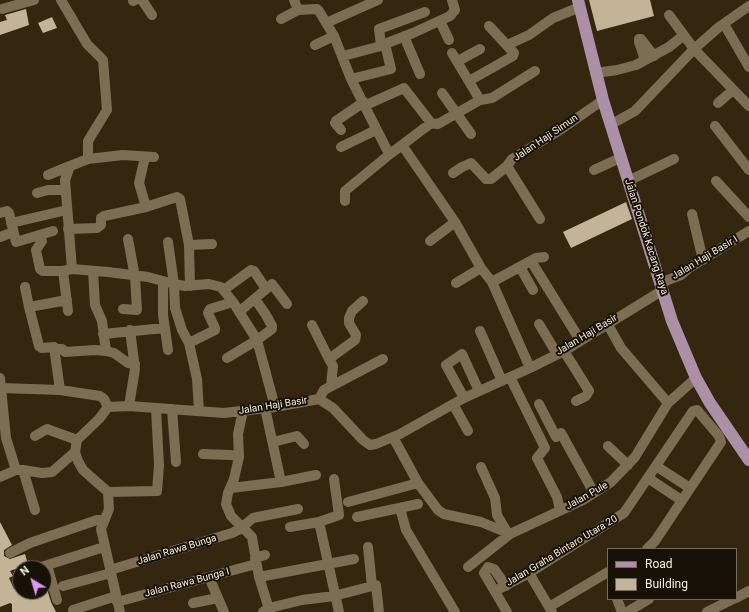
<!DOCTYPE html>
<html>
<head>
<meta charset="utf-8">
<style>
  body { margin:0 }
  #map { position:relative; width:749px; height:612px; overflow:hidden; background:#35270f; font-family:Roboto,sans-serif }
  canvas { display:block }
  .legend { position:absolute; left:607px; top:548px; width:130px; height:52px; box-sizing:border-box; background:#171107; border:1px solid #716a5e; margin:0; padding:5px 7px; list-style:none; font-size:12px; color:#f8efe0 }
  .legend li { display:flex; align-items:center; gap:8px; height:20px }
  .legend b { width:20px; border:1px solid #716a5e }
  .north { position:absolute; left:12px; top:560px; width:40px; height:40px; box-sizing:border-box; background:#171107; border:1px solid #716a5e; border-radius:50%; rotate:322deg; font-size:11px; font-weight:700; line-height:16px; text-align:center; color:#f8efe0 }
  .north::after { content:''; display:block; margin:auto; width:14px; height:18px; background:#d99af7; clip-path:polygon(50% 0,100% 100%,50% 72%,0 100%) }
</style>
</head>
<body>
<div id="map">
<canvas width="749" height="612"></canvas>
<ul class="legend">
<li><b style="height:5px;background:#ae8fa8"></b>Road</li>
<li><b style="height:11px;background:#c4b397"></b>Building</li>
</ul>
<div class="north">N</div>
</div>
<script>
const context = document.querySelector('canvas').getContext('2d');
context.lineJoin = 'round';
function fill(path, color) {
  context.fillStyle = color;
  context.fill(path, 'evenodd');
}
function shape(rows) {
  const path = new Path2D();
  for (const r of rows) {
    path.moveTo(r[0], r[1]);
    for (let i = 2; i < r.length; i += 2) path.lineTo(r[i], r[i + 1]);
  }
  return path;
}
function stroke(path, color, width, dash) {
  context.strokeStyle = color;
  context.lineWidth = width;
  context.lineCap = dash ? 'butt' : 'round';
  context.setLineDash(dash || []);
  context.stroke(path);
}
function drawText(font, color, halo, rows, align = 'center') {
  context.font = font + ' Roboto,sans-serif';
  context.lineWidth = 4;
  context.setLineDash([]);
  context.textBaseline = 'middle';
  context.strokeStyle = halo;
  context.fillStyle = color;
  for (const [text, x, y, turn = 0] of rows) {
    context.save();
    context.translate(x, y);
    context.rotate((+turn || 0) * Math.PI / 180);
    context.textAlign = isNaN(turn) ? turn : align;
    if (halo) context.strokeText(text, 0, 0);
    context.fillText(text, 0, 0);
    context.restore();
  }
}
fill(shape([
  [589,0,650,0,654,16,597,31],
  [26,9,29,25,0,35,0,22,7,20,5,15],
  [52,17,57,28,43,33,38,23],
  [626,202,632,219,571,248,563,232],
  [0,522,12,545,4,550,4,556,10,559,25,554,28,564,10,571,13,576,9,578,14,589,20,587,20,592,44,592,44,579,51,602,56,612,12,612,12,604,10,603,0,607]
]), '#c4b397');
stroke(shape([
  [61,0,87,44,103,60,107,110,88,141,88,159,70,166,65,180,72,269],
  [142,0,152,15],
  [294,0,298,10],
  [133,1,135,0],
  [2,9,34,0],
  [669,15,694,49,749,106],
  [281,19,298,10,317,9,319,11,334,36,351,79,386,148,390,154,402,145,455,222,481,268,492,282,530,368],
  [440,21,449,40],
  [326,23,378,0],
  [724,24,749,67],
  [404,36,420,74],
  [315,45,334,36],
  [381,45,379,29,425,12],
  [507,45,529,35,553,18,580,7],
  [452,53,480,100],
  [343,56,377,47,413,33,450,16,455,10,452,0],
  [645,60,639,42,639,39,641,39,654,56],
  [458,61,480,49],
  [595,73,617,70,636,65,669,47,684,35],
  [351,79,391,69,385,44],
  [469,81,513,56,514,53,489,26],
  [442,93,471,134],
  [718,103,733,90],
  [366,105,404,88,431,123],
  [610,125,635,111,694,49,719,27,749,6],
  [715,126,749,170],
  [341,130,335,123,336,121,364,102],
  [402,145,431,123,438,124,480,100,492,98,535,71],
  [341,147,376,130],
  [145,157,139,183,146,207,177,197,180,199,189,245,190,286],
  [88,159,123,155,154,157],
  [507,166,540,219],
  [594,170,620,158],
  [453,173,462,167,471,163,486,179,491,179,507,166,512,159,560,130,603,100],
  [48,175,70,166],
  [628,181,674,159],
  [716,181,749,217],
  [37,193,48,190,66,190],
  [345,201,345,191,390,154],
  [0,213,7,211,9,213,16,242,53,231],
  [692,214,703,260],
  [11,223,67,210],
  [68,229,97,228,101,225,101,218,104,216,146,207],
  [39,235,42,241,36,250,40,269,43,271,63,271],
  [0,237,13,232],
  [430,241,455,222],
  [168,242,174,284,185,286,209,284,221,287,233,302,257,340,275,407],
  [189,245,212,244],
  [531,261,580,340],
  [520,267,533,290],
  [93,272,95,305,102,321,106,351],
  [163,281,163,315,168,350],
  [492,282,536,258,544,257],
  [456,283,481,268],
  [660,283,681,275,689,268,749,231],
  [25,287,29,307],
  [225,289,251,270,254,271,266,289],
  [123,309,137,310,135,277,128,239],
  [68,311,63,271,72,269,108,272,148,277,174,284,175,308,182,330,189,343,197,379,199,411],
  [239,312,272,284,287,304],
  [607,323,621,348,668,403],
  [539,324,557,354],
  [312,325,329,359],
  [480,331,502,381],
  [103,334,165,328],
  [189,343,215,330,215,328,208,313,210,309,233,302],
  [55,349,62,349,65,352,95,350,106,351,114,353,128,363,135,364],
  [564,351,589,391,586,396,576,401],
  [227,358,257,340,272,329,272,326,266,315,255,299],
  [510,377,545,448,537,458,557,497,560,510],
  [0,378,6,438,16,470],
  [331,386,333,366,329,359,355,340,356,335,349,323,349,318,352,311,363,301],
  [1,388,60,390,100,396,104,399,108,407],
  [60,390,54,347,42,348,39,346,29,307,67,300],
  [464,398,446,365,462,354,479,391],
  [319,399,324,390,383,359],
  [453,404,468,431],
  [539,404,556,437,561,433,594,493],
  [129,406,135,369,130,330],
  [265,408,281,482,316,475],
  [172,409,176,462],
  [243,411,238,434,239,457,234,479,228,493,226,504,231,516,252,537,259,577,270,612],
  [35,436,47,429,77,440],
  [393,437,418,483,438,510,444,514,481,522,510,534],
  [273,442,297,436,304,444],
  [608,446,628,465],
  [203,454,231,455,239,457],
  [656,466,690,488],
  [481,467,495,498,497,515,507,532],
  [23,470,35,510],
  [0,477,16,470,23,470,42,473,52,472,75,452],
  [648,478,681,500],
  [231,488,281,482],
  [108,492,157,491,159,465,156,409],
  [348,502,418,483],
  [400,508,406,530,455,612],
  [357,517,418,504],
  [319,522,339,515,334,479],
  [290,527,319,522,339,612],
  [368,547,372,586],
  [10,553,30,543,62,532,97,520,103,520],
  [255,558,265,555],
  [47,565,57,600],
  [468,567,510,534,583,500,611,482,635,457,668,403,696,378],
  [38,568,104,547],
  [110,570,232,533,240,529,253,518,298,509],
  [529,573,552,612],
  [209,577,224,612],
  [259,577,354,559],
  [63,586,111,573],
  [506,586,494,569,488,567,484,573,507,612],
  [495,591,529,573,624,513,693,411,697,410,719,436,721,442,655,541,647,549],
  [736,598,749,591],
  [617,599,622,612],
  [117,602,256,564],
  [193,603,218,598],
  [549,607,608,572],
  [73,610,116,596],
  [120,612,101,529,109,509,108,492,83,470,78,461,75,452,77,440,99,419,108,407,129,406,224,413,275,407,319,399,333,408,363,440,370,445,376,444,400,434,464,398,530,368,564,351,663,290],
  [263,612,269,608,302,600,334,596,376,585,379,612],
  [627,612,649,599],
  [707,612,733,599]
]), '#7d6d53', 10);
stroke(shape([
  [578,0,603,100,672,321,696,378,710,403,749,460]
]), '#ae8fa8', 12);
drawText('10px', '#f8efe0', '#171107', [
  ["Jalan Haji Simun",546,138,-34],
  ["Jalan Pondok Kacang Raya",646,237,72],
  ["Jalan Haji Basir I",705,258,-31],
  ["Jalan Haji Basir",587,335,-31],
  ["Jalan Haji Basir",273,406,-9],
  ["Jalan Pule",587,496,-29],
  ["Jalan Rawa Bunga",177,550,-17],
  ["Jalan Graha Bintaro Utara 20",562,551,-31],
  ["Jalan Rawa Bunga I",187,583,-15]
]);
</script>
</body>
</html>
